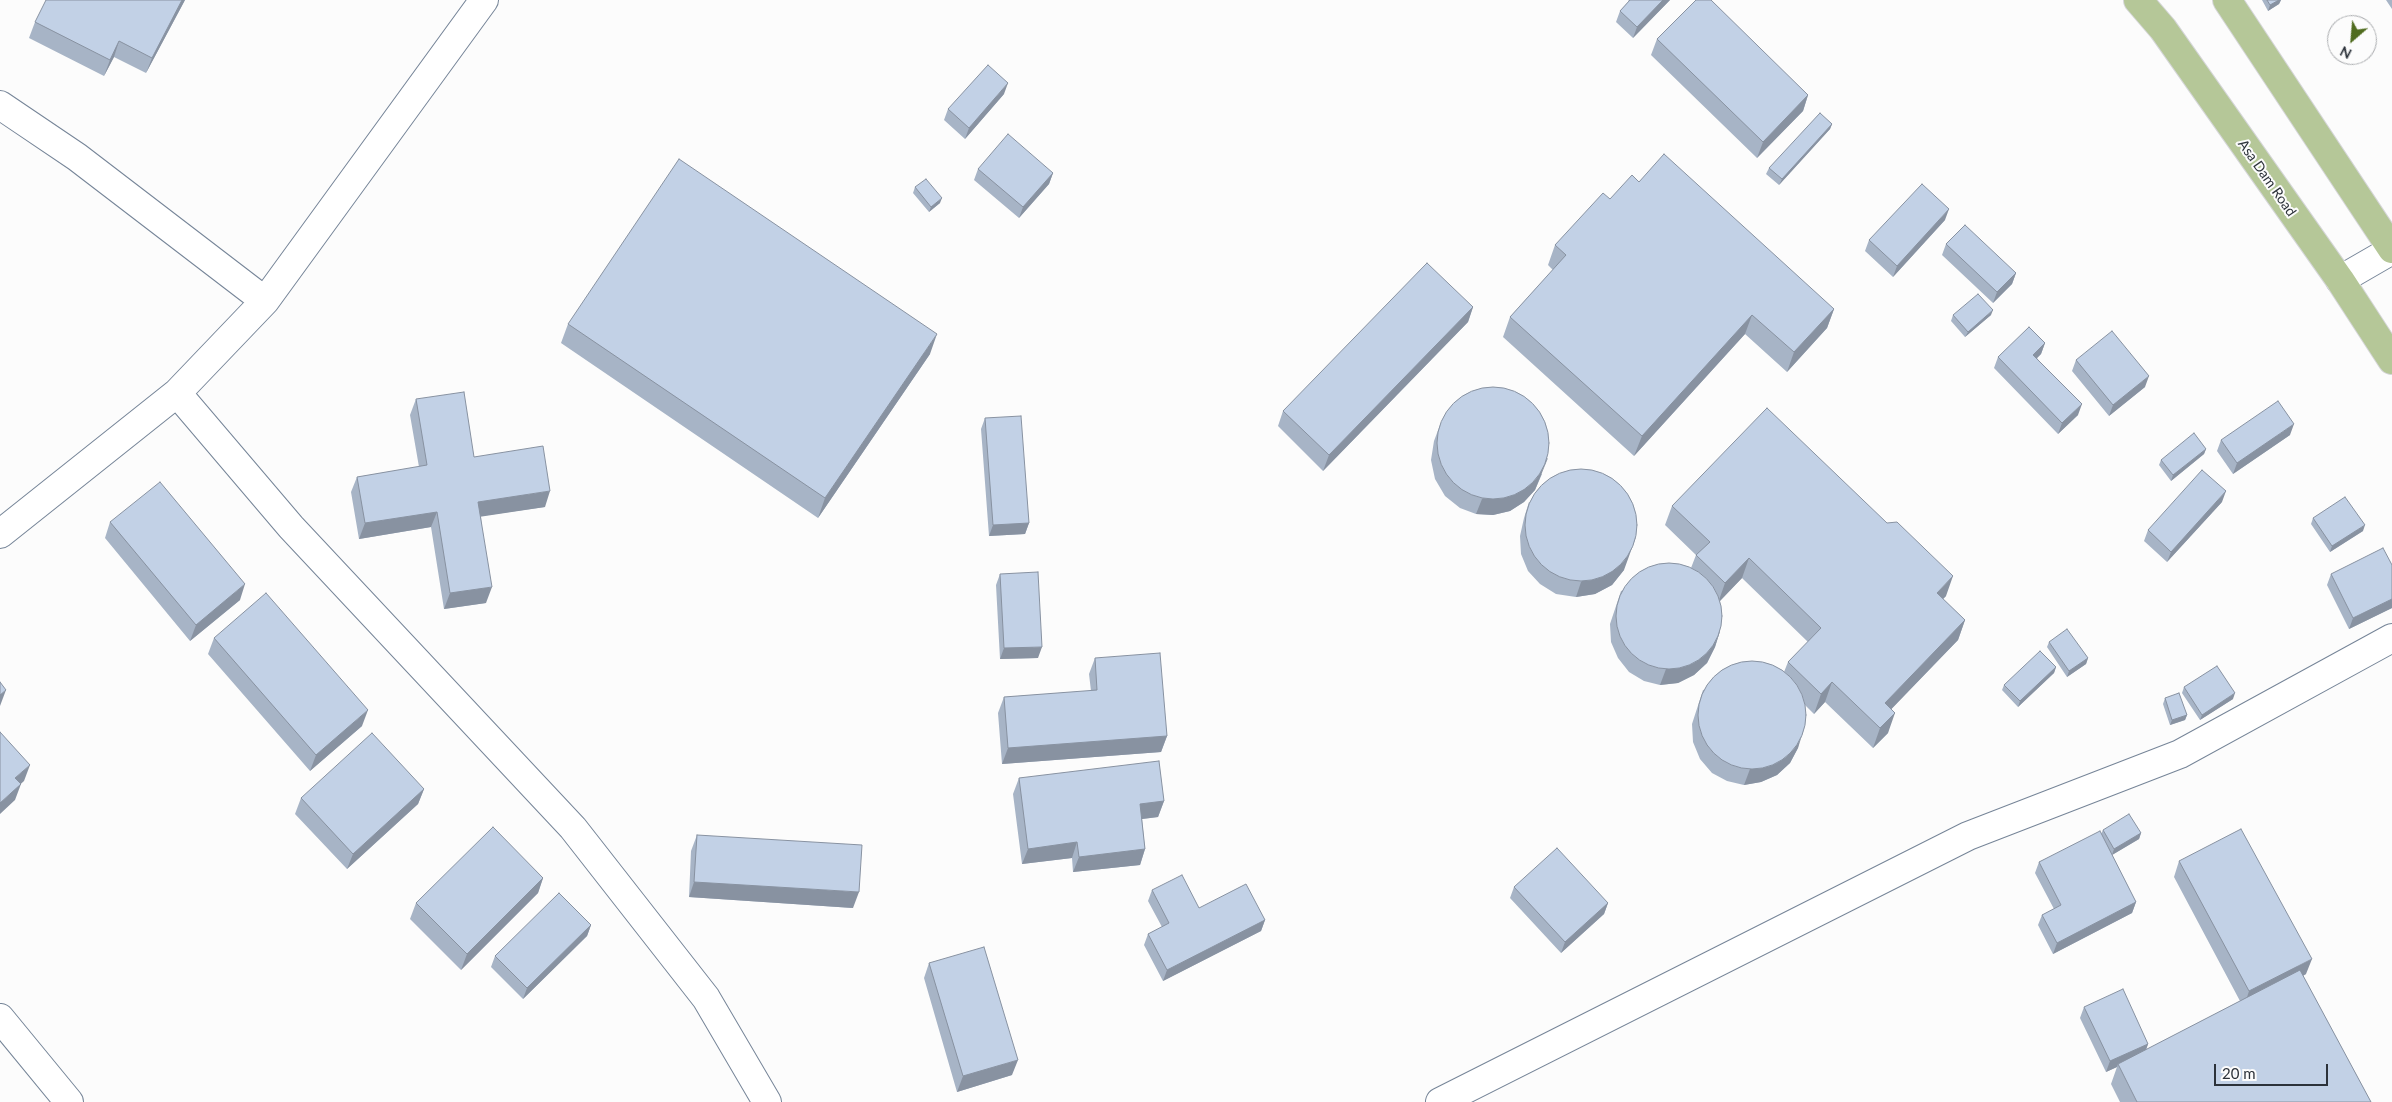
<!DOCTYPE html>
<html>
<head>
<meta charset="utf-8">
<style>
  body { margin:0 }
  #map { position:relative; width:2392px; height:1102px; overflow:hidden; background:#fcfcfc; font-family:Lato,sans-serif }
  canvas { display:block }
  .north { position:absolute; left:2327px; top:15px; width:50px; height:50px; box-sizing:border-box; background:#fcfcfc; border:1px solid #a9abae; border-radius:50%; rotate:207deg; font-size:14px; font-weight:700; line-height:20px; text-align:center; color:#2c323a }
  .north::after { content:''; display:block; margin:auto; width:18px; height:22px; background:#506c1f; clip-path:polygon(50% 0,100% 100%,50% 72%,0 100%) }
  .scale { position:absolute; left:2214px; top:1064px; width:114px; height:22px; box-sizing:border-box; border:2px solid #2c323a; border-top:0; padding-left:6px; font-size:15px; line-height:18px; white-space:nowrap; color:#2c323a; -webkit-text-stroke:4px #fcfcfc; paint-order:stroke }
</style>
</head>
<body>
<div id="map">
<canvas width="2392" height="1102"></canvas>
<div class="north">N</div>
<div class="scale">20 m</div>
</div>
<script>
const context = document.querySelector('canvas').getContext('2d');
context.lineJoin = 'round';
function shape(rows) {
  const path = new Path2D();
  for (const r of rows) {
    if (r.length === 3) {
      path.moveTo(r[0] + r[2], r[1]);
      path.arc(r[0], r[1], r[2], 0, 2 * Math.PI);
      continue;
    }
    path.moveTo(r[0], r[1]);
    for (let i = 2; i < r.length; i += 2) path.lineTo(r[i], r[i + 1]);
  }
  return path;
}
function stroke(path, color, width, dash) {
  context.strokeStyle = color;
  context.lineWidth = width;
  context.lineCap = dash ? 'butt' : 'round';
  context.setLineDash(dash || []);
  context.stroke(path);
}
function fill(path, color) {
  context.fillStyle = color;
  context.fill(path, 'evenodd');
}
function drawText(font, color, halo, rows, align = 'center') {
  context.font = font + ' Lato,sans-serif';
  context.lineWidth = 4;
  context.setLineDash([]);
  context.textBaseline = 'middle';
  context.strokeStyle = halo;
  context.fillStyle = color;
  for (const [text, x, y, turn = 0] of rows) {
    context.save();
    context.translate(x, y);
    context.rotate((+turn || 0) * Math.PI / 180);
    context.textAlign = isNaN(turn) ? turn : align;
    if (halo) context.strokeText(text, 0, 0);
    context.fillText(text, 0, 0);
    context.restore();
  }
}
const minor = shape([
  [0,105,77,157,265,301],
  [2340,280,2392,250],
  [177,393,291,527,573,828,706,998,767,1102],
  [0,534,177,393,265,301,484,0],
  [0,1018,69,1102],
  [1440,1102,1968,836,2180,754,2392,638]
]);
const major = shape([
  [2138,0,2163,29,2340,280,2392,360],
  [2227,0,2392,249]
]);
stroke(minor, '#768598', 30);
stroke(major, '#d5d6d8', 30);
stroke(minor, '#fff', 28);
stroke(major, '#b5c798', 28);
fill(shape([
  [185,0,146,73,114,57,104,76,29,38,35,22],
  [1628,0,1670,0,1633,38,1616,22,1620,11,1629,1],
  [2262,0,2281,0,2279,4,2268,11],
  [2386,0,2392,0,2392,9],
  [1657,39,1808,95,1803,111,1757,158,1651,55],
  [1004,94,965,139,944,120,948,109],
  [1832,124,1830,129,1779,185,1766,174,1769,168],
  [978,169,1053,173,1049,184,1019,218,974,180],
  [1639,182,1834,309,1827,328,1787,372,1745,334,1634,456,1503,337,1510,317,1553,270,1548,265,1555,245,1610,199],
  [915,187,940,203,929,212,913,193],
  [1945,220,1893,277,1865,251,1869,240],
  [1946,244,2016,273,2012,284,1993,303,1942,255],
  [1473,307,1468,322,1323,471,1278,426,1283,411],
  [1953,315,1991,315,1965,337,1951,321],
  [568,324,930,354,818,518,561,343],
  [2045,343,2041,354,2037,358,2078,415,2058,434,1994,368,1998,357],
  [2076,360,2145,387,2109,416,2072,371],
  [416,399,474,457,545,507,481,516,486,603,444,609,431,527,359,539,351,492,357,477,419,467,410,415],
  [985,418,1029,523,1025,534,989,536,981,429],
  [1440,425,1542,474,1535,490,1524,502,1510,511,1493,515,1476,514,1460,508,1445,496,1435,479,1431,460,1434,441],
  [2290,435,2233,474,2217,451,2221,440],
  [2206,449,2204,454,2171,481,2159,465,2161,460],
  [1529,502,1624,570,1612,585,1595,594,1576,597,1556,594,1540,584,1528,571,1521,554,1520,536,1524,518],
  [2222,502,2167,562,2144,541,2148,530],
  [1672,506,1946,596,1943,599,1965,620,1958,640,1891,709,1888,733,1873,748,1825,702,1814,714,1805,705,1798,748,1790,763,1777,775,1761,782,1744,785,1727,781,1712,773,1700,759,1693,742,1692,724,1703,690,1784,672,1788,662,1808,642,1742,578,1720,601,1720,631,1715,647,1707,663,1694,675,1678,683,1660,685,1644,681,1629,672,1618,658,1611,642,1610,624,1621,591,1691,568,1696,555,1665,525],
  [2313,518,2363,531,2330,552,2311,524],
  [110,522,240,600,190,641,105,538],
  [2392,565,2392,608,2349,629,2327,585,2331,574],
  [1000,574,1038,658,1000,659,996,585],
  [214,638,362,726,310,771,208,654],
  [2049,642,2088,658,2086,664,2067,677,2047,647],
  [1095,658,1167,736,1161,752,1002,764,998,713,1004,697,1091,691,1089,674],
  [2056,667,2054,673,2018,707,2002,690,2004,685],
  [2184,687,2233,699,2200,720,2182,693],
  [2165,698,2187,715,2185,720,2170,725,2163,704],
  [1019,778,1164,801,1158,817,1142,819,1145,849,1140,865,1073,872,1072,858,1022,864,1013,794],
  [424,789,418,804,347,869,295,814,301,798],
  [2103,830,2141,833,2139,839,2112,855,2136,902,2132,913,2053,954,2038,925,2042,915,2054,909,2035,873,2039,862,2101,834],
  [697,835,853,908,689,897,691,851],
  [2179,861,2306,974,2303,976,2371,1102,2120,1102,2111,1084,2117,1067,2106,1072,2080,1018,2084,1007,2148,1044,2146,1050,2240,1001,2174,877],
  [543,878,538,893,461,970,410,919,416,903],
  [1514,887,1608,903,1604,914,1561,953,1510,898],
  [1152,890,1199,908,1265,920,1261,931,1163,981,1144,945,1148,934,1162,927,1148,901],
  [591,925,587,936,523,999,491,967,495,956],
  [929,963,1012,1075,957,1092,924,978]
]), '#a7b4c6');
fill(shape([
  [182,0,185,0,146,73,152,58],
  [1663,0,1670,0,1633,38,1637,27],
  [2279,0,2281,0,2279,4,2268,11,2270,5],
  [119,41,114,57,104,76,110,60],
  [1008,83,1004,94,965,139,969,128],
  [1808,95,1803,111,1757,158,1763,142],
  [1832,124,1830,129,1779,185,1782,179],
  [1053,173,1049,184,1019,218,1023,207],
  [942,198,940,203,929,212,931,207],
  [1949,209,1945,220,1893,277,1897,266],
  [2016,273,2012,284,1993,303,1997,292],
  [1473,307,1468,322,1323,471,1329,455],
  [1834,309,1827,328,1787,372,1794,352],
  [1993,310,1991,315,1965,337,1968,332],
  [1752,315,1745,334,1634,456,1642,436],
  [937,334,930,354,818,518,825,498],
  [2045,343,2041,354,2029,366,2033,355],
  [2149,376,2145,387,2109,416,2113,405],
  [2082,404,2078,415,2058,434,2062,423],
  [2294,424,2290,435,2233,474,2237,463],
  [2206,449,2204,454,2171,481,2173,475],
  [1548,458,1535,490,1524,502,1510,511,1493,515,1476,514,1482,499],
  [550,491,545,507,472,518,478,502],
  [2226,491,2222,502,2167,562,2171,552],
  [437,512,431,527,359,539,365,523],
  [1029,523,1025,534,989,536,993,525],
  [2365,525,2363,531,2330,552,2332,546],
  [1636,537,1624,570,1612,585,1595,594,1576,597,1581,582],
  [1749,558,1742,578,1718,603,1725,583],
  [1953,576,1946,596,1929,613,1937,593],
  [245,584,240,600,190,641,196,625],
  [492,587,486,603,444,609,450,593],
  [2392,599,2392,608,2349,629,2353,618],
  [1965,620,1958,640,1878,723,1885,703],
  [1720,631,1715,647,1707,663,1694,675,1678,683,1660,685,1666,669],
  [1042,647,1038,658,1000,659,1004,648],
  [2088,658,2086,664,2067,677,2069,671],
  [2056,667,2054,673,2018,707,2020,701],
  [1832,682,1825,702,1814,714,1821,694],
  [6,690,0,706,0,695],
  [2235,693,2233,699,2200,720,2202,715],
  [368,710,362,726,310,771,316,755],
  [1895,713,1888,733,1873,748,1880,728],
  [2187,715,2185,720,2170,725,2172,720],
  [1803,732,1798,748,1790,763,1777,775,1761,782,1744,785,1750,769],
  [1167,736,1161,752,1002,764,1008,748],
  [30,765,24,781,10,794,15,778],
  [21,784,15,800,0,814,0,803],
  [424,789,418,804,347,869,353,854],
  [1164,801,1158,817,1134,820,1140,804],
  [2141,833,2139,839,2112,855,2114,849],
  [1077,842,1072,858,1022,864,1028,849],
  [1145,849,1140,865,1073,872,1079,857],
  [543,878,538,893,461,970,467,954],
  [694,882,859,892,853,908,689,897],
  [2136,902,2132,913,2053,954,2057,943],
  [1608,903,1604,914,1561,953,1565,942],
  [1265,920,1261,931,1163,981,1167,970],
  [591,925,587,936,523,999,527,988],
  [2312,959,2306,974,2244,1007,2249,991],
  [2148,1044,2144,1055,2118,1064,2117,1067,2106,1072,2110,1061],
  [1018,1060,1012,1075,957,1092,963,1076]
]), '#8892a1');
const building = shape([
  [46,0,182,0,152,58,119,41,110,60,35,22,46,0],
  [1630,0,1663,0,1637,27,1620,11,1630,0],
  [1696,0,1711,0,1808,95,1763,142,1657,39,1696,0],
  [2267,0,2279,0,2270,5,2267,0],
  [988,65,1008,83,969,128,948,109,988,65],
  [1820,113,1832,124,1782,179,1769,168,1820,113],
  [1008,134,1053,173,1023,207,978,169,1008,134],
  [1664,154,1834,309,1794,352,1752,315,1642,436,1510,317,1566,255,1555,245,1603,193,1610,199,1632,175,1639,182,1664,154],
  [679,159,937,334,825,498,568,324,679,159],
  [926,179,942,198,931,207,915,187,926,179],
  [1922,184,1949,209,1897,266,1869,240,1922,184],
  [1965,225,2016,273,1997,292,1946,244,1965,225],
  [1427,263,1473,307,1329,455,1283,411,1427,263],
  [1978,294,1993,310,1968,332,1953,315,1978,294],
  [2029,327,2045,343,2033,355,2082,404,2062,423,1998,357,2029,327],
  [2112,331,2149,376,2113,405,2076,360,2112,331],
  [1493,443,56],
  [464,392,474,457,543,446,550,491,478,502,492,587,450,593,437,512,365,523,357,477,427,465,416,399,464,392],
  [2278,401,2294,424,2237,463,2221,440,2278,401],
  [1767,408,1887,523,1897,522,1953,576,1937,593,1965,620,1885,703,1895,713,1880,728,1832,682,1821,694,1788,662,1821,628,1749,558,1725,583,1696,555,1710,542,1672,506,1767,408],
  [1021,416,1029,523,993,525,985,418,1021,416],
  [2194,433,2206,449,2173,475,2161,460,2194,433],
  [1581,525,56],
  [2202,470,2226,491,2171,552,2148,530,2202,470],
  [160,482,245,584,196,625,110,522,160,482],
  [2345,497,2365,525,2332,546,2313,518,2345,497],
  [2383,548,2392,565,2392,599,2353,618,2331,574,2383,548],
  [1669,616,53],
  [1038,572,1042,647,1004,648,1000,574,1038,572],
  [266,593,368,710,316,755,214,638,266,593],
  [2067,629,2088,658,2069,671,2049,642,2067,629],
  [2040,651,2056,667,2020,701,2004,685,2040,651],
  [1160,653,1167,736,1008,748,1004,697,1097,690,1095,658,1160,653],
  [1752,715,54],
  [2217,666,2235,693,2202,715,2184,687,2217,666],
  [0,682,6,690,0,695,0,682],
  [2179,693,2187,715,2172,720,2165,698,2179,693],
  [0,732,30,765,15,778,21,784,0,803,0,732],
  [372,733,424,789,353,854,301,798,372,733],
  [1159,761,1164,801,1140,804,1145,849,1079,857,1077,842,1028,849,1019,778,1159,761],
  [2129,814,2141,833,2114,849,2103,830,2129,814],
  [493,827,543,878,467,954,416,903,493,827],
  [2241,829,2312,959,2249,991,2179,861,2241,829],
  [2100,831,2136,902,2057,943,2042,915,2061,905,2039,862,2100,831],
  [697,835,862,845,859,892,694,882,697,835],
  [1557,848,1608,903,1565,942,1514,887,1557,848],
  [1182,875,1199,908,1246,884,1265,920,1167,970,1148,934,1169,923,1152,890,1182,875],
  [559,893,591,925,527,988,495,956,559,893],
  [984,947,1018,1060,963,1076,929,963,984,947],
  [2300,970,2371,1102,2137,1102,2118,1064,2300,970],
  [2123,989,2148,1044,2110,1061,2084,1007,2123,989]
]);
fill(building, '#c2d1e6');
stroke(building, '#8892a1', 1);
drawText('14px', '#2c323a', '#fcfcfc', [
  ["Asa Dam Road",2267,178,55]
]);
</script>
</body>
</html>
